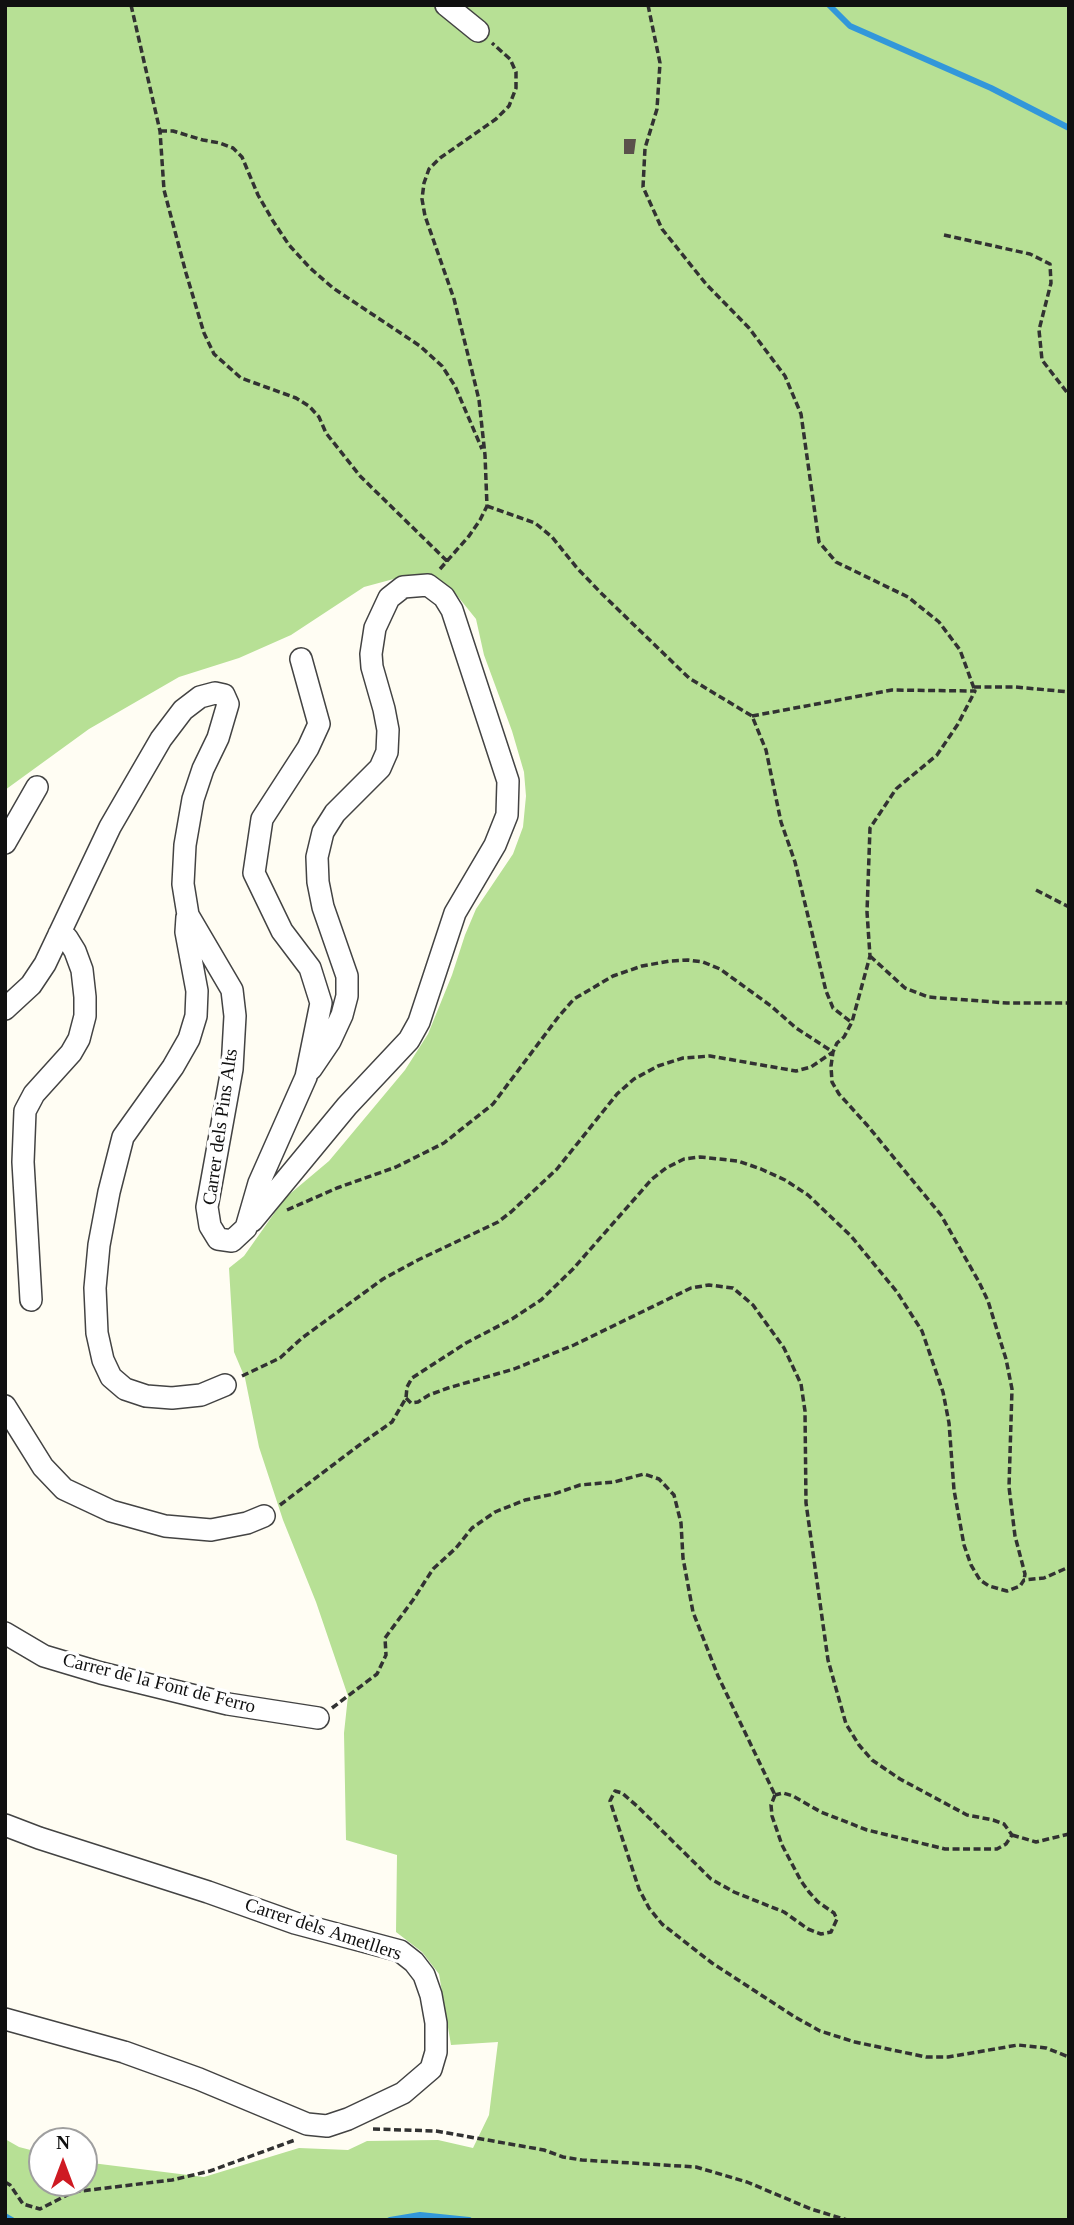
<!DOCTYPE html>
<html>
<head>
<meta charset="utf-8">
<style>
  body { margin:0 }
  #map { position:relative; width:1074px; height:2225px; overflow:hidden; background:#fffdf3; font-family:"Times New Roman",serif }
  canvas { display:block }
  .frame { position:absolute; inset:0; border:7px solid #101010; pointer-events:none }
  .north { position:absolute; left:28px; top:2127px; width:70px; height:70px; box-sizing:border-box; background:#fff; border:2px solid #9f9f9f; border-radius:50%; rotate:0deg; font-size:19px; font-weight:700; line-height:28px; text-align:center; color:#101010 }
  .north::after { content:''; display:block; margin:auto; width:24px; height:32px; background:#ce1a22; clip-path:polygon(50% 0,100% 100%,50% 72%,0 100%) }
</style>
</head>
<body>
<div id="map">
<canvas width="1074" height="2225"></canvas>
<div class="frame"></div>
<div class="north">N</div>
</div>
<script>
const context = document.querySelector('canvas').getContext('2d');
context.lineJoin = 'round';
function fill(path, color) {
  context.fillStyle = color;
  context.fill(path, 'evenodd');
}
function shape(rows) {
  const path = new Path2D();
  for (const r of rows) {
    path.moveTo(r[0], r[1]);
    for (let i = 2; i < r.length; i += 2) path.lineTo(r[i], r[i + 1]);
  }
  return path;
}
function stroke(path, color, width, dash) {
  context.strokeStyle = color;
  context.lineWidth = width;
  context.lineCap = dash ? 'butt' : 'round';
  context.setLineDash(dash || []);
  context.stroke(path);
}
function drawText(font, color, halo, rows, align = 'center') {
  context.font = font + ' "Times New Roman",serif';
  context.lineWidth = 7;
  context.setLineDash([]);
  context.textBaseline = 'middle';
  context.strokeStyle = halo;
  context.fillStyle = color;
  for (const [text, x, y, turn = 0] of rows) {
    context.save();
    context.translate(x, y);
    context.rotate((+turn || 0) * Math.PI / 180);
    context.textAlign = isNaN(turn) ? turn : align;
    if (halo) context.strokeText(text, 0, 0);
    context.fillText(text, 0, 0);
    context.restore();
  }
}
fill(shape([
  [5,5,1069,5,1069,2220,5,2220,5,2139,19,2147,42,2153,42,2183,84,2183,84,2162,204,2177,299,2148,348,2150,367,2141,438,2140,473,2148,489,2115,498,2042,451,2045,439,1974,422,1952,396,1932,397,1855,346,1840,344,1733,348,1696,316,1602,283,1520,259,1447,245,1378,234,1352,229,1268,244,1256,285,1198,329,1161,405,1070,428,1034,452,975,465,935,476,909,513,854,523,827,526,796,524,772,512,731,484,655,476,619,455,593,430,582,401,577,364,587,291,635,239,658,179,677,89,729,5,790]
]), '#b7e095');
stroke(shape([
  [829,5,850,26,991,88,1069,128],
  [5,2216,12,2220],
  [390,2220,420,2215,469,2220]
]), '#3297da', 6);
fill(shape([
  [624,139,636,139,634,154,624,154]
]), '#5a514b');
const street = shape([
  [446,5,478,31],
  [5,843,37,787],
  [187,917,186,932,197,991,196,1016,189,1039,173,1067,123,1137,109,1192,99,1245,95,1288,97,1333,103,1360,111,1377,125,1389,146,1396,172,1398,201,1395,225,1385],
  [5,1009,31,985,45,964,110,827,161,739,183,710,200,697,215,693,224,695,228,704,218,738,203,769,193,799,185,845,183,884,188,915,232,990,235,1016,232,1069,207,1207,210,1226,218,1239,232,1241,246,1228,259,1183,306,1077,321,1003,310,968,282,931,254,873,262,819,308,748,319,724,301,659],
  [252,1221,347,1106,409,1040,419,1022,455,913,495,845,507,815,508,781,452,610,444,597,428,585,403,587,389,598,375,628,371,654,372,667,384,709,388,730,387,752,380,768,335,813,323,832,317,857,318,882,323,907,347,976,347,996,342,1015,330,1041,311,1069],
  [31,1300,23,1162,25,1111,34,1094,71,1053,79,1039,85,1016,85,997,82,970,75,951,67,938,59,934],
  [5,1406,43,1467,64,1489,111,1511,165,1526,211,1530,247,1523,264,1516],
  [5,1633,44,1656,101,1673,228,1704,318,1718],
  [5,1825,39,1838,208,1892,295,1923,400,1951,414,1962,424,1975,431,1995,436,2023,436,2052,431,2069,403,2093,348,2119,327,2126,307,2124,199,2079,124,2052,5,2019]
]);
stroke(street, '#434343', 24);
stroke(shape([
  [131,5,160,131,164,190,186,273,204,333,214,354,241,378,296,398,309,406,319,417,326,433,360,476,447,561],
  [648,5,660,63,657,109,645,148,643,187,662,229,706,284,749,328,785,376,801,414,819,542,836,562,908,597,939,622,960,650,975,691],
  [160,131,173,131,203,140,220,143,233,148,242,157,258,195,273,221,289,245,310,268,333,288,420,346,442,366,455,386,482,449],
  [944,235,1030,254,1050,264,1051,283,1039,330,1042,360,1069,395],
  [487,506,535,523,552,537,577,568,602,594,689,678,752,716,766,750,781,822,795,862,826,991,833,1008,851,1022],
  [440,569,469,536,480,520,487,506,485,455,479,400,472,371,454,299,425,216,422,199,424,183,429,169,440,158,496,119,509,106,516,88,516,72,510,59,492,43],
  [974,687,1016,687,1069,692],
  [752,716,892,690,975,691,958,724,937,755,896,789,870,828,867,912,870,956,852,1022,844,1037,837,1043,833,1052,831,1066,832,1082,839,1094,867,1125,941,1215,979,1282,988,1301,1006,1359,1012,1389,1009,1487,1015,1536,1025,1574,1024,1580],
  [1036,890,1069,907],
  [870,956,905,988,928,997,1007,1003,1069,1003],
  [287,1210,337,1188,396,1167,444,1143,493,1104,559,1016,574,999,613,976,642,966,670,961,688,960,703,962,720,969,771,1006,796,1028,833,1052],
  [242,1376,280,1358,302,1338,383,1279,418,1260,498,1222,511,1212,557,1169,617,1094,634,1079,658,1066,683,1058,710,1056,796,1071,811,1067,833,1052],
  [406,1398,411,1403,418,1402,429,1395,448,1388,514,1369,574,1345,691,1288,709,1285,733,1288,753,1305,784,1348,801,1384,805,1411,806,1503,828,1660,846,1724,859,1745,872,1760,900,1779,967,1815,993,1820,1004,1824,1012,1835,1006,1844,997,1849,945,1849,867,1830,821,1812,793,1796,783,1793,775,1795],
  [280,1505,362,1443,392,1422,406,1398,407,1387,412,1378,466,1343,512,1319,541,1300,573,1269,652,1179,666,1168,684,1159,700,1157,738,1161,761,1169,785,1180,808,1195,851,1236,897,1292,922,1331,943,1392,949,1423,954,1490,964,1545,971,1565,980,1580,989,1586,1007,1591,1020,1586,1024,1580,1044,1578,1069,1567],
  [332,1708,377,1674,386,1655,385,1638,413,1600,433,1569,456,1548,472,1528,495,1512,525,1500,554,1494,580,1485,614,1482,644,1474,659,1479,674,1495,681,1523,683,1558,693,1612,718,1676,775,1795],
  [775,1795,771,1805,772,1816,782,1845,801,1881,809,1892,818,1902,834,1913,837,1919,831,1932,821,1934,808,1929,784,1912,734,1892,711,1879,637,1806,622,1793,615,1791,610,1801,639,1889,649,1908,662,1924,712,1963,795,2017,820,2031,855,2042,926,2057,948,2057,1018,2045,1046,2048,1069,2057],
  [1012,1835,1036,1842,1069,1834],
  [373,2129,436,2131,544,2150,563,2157,582,2160,696,2167,747,2182,811,2209,847,2220],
  [5,2182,10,2185,23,2204,40,2209,73,2192,172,2180,210,2171,295,2140]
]), '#323232', 3.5, [7, 3.5]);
stroke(street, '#fff', 21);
drawText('19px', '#101010', '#fff', [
  ["Carrer dels Pins Alts",221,1127,-82],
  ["Carrer de la Font de Ferro",159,1684,14],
  ["Carrer dels Ametllers",323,1930,18]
]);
</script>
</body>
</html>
